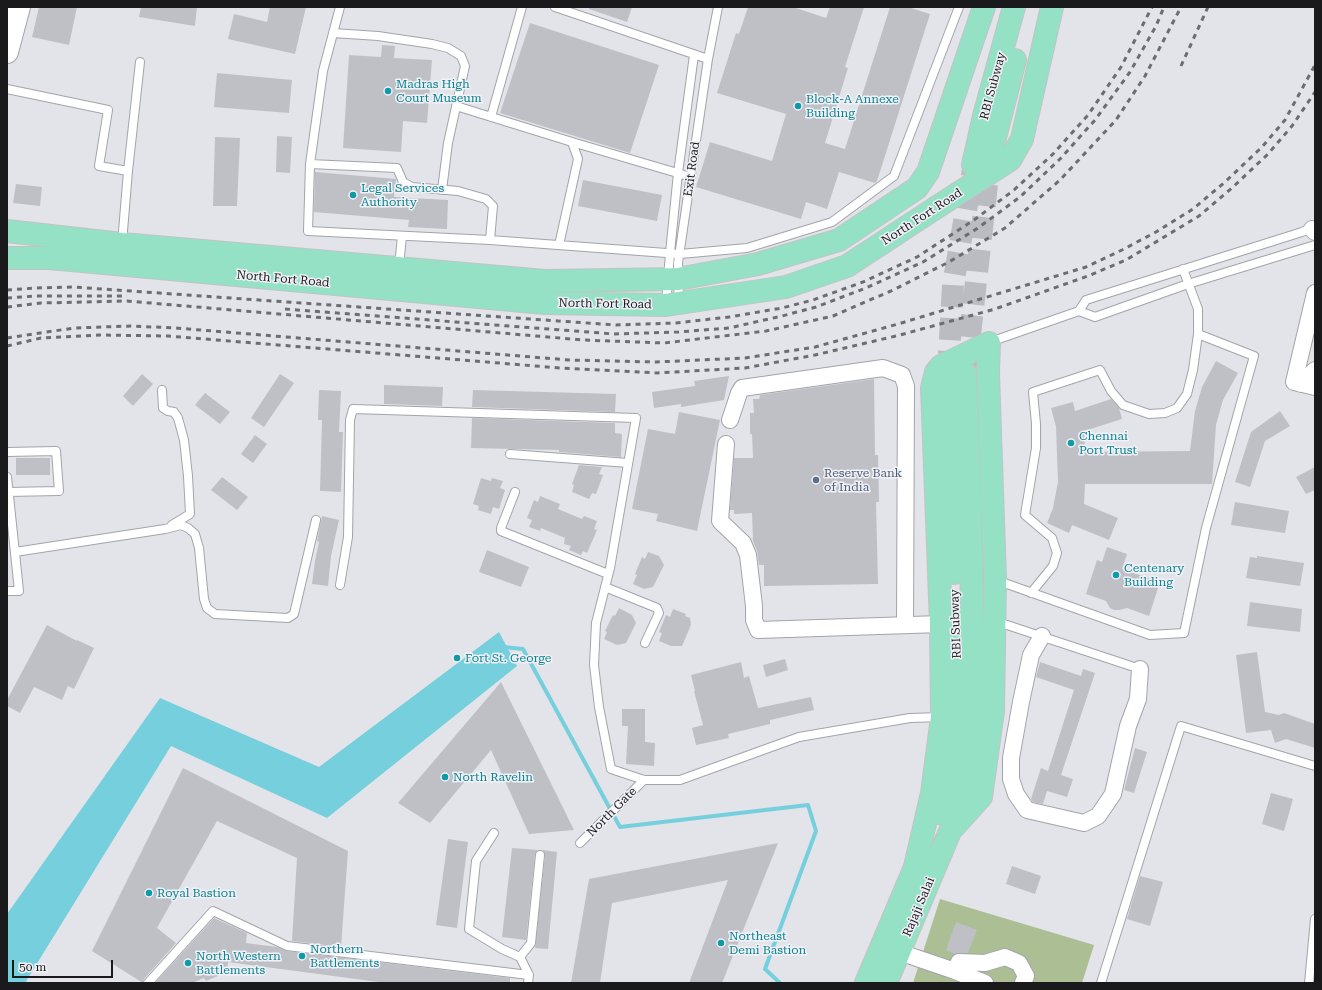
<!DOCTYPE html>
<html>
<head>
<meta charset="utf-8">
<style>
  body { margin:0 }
  #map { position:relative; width:1322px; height:990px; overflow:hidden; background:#e3e4ea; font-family:"Roboto Serif",serif }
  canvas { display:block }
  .frame { position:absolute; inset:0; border:8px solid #1a1a1c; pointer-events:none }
  .scale { position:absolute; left:12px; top:960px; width:101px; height:18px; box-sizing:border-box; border:2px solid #1a1a1c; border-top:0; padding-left:5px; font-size:12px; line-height:14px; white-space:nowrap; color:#1a1a1c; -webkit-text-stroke:3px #f1f1f8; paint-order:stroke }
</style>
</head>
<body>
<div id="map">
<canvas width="1322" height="990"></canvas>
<div class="frame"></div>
<div class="scale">50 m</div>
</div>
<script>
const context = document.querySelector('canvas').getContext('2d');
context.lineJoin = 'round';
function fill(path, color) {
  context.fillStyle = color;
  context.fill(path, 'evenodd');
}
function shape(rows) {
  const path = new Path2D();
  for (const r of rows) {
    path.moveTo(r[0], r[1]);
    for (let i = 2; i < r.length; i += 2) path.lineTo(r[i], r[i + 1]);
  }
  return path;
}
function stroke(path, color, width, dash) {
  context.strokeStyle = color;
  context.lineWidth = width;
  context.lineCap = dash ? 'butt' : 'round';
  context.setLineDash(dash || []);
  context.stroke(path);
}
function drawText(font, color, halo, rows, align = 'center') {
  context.font = font + ' "Roboto Serif",serif';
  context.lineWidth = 3;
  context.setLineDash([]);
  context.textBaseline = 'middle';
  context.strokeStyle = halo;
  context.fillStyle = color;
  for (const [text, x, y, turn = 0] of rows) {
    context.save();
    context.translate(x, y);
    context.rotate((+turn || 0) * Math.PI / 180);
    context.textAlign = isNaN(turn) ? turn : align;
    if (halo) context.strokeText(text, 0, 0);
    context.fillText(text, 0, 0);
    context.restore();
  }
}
fill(shape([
  [940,899,1094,945,1082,983,913,983]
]), '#abbe94');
fill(shape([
  [499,632,517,666,327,818,171,746,25,983,7,983,7,914,160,698,319,767]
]), '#76cfdc');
stroke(shape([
  [503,647,523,649,620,827,808,805,816,831,765,969,780,983]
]), '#76cfdc', 4);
fill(shape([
  [39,7,77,7,69,45,32,37],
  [141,7,197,7,195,26,139,17],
  [270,7,306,7,295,54,228,39,234,14,267,22],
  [589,7,632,7,627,22,589,9],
  [748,7,793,7,826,18,830,7,864,7,845,67,848,68,825,143,845,149,890,7,908,7,930,14,877,181,875,183,839,172,827,209,806,202,801,219,696,187,710,142,772,161,786,114,717,93,736,33,739,34],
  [530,23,659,65,630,153,500,113],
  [382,45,395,46,394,58,432,60,427,123,403,121,401,152,343,148,349,55,381,57],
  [217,73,292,80,289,113,214,107],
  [277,136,292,137,290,173,276,172],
  [215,137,240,138,237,206,213,206],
  [315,172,396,179,394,197,448,200,447,229,408,227,409,220,314,212],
  [583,180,662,195,657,221,578,206],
  [16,184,42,187,40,206,13,203],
  [1216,361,1238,373,1223,400,1216,425,1212,484,1085,484,1084,504,1118,518,1109,540,1072,525,1069,533,1047,523,1053,508,1058,482,1056,427,1051,408,1073,402,1075,411,1111,399,1119,408,1122,419,1084,431,1085,452,1190,451,1195,411,1202,387],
  [142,374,153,384,133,406,123,396],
  [280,374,294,383,264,427,251,418],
  [729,376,724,400,681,407,681,404,654,408,652,392,695,386,694,381],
  [874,379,875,455,878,455,879,502,876,502,878,584,764,586,764,565,759,565,757,551,753,541,752,513,734,514,734,510,730,510,734,458,753,458,752,434,750,434,750,413,754,413,753,399,759,399,760,395],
  [384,385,443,387,442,406,384,404],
  [319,390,341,391,339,432,343,432,341,492,320,491,322,420,318,420],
  [473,390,616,394,615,412,472,407],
  [205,393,230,412,220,424,195,405],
  [1280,411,1290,426,1265,441,1250,487,1235,482,1251,432],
  [679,412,720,420,697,531,656,521,658,514,632,509,648,429,675,434],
  [472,418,615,423,615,433,622,434,621,457,559,452,559,450,471,448],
  [255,435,267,444,253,463,241,454],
  [16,458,50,458,50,475,16,475],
  [579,465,602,467,599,474,603,475,596,494,592,493,589,499,572,492,574,485,572,484],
  [1315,467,1315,490,1306,494,1296,477],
  [222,477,248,497,237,510,211,490],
  [481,478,491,481,492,478,503,481,500,488,505,490,499,509,493,507,491,514,478,510,479,506,473,504],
  [540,496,560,504,558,509,582,519,584,516,597,521,594,529,597,530,587,553,583,551,581,555,569,550,571,546,564,544,565,538,541,528,540,531,529,527,532,520,527,518,534,500,538,502],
  [1235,502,1289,511,1285,533,1231,525],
  [322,516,339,520,331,556,328,586,312,584,315,561,319,542,317,541],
  [1107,547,1127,554,1122,569,1160,582,1149,616,1127,608,1119,610,1114,610,1110,608,1106,601,1086,594,1097,560,1102,562],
  [487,550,529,567,521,587,479,572],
  [648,552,659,556,664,565,653,587,644,589,633,584,637,575,635,574,642,557,645,559],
  [1257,556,1304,563,1300,586,1246,578,1250,557,1257,558],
  [1250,602,1302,609,1300,632,1247,626],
  [619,608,632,615,636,623,626,643,617,645,604,639,607,632,605,631,613,615,615,616],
  [673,609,686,614,685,616,690,618,691,625,682,646,671,646,659,641,662,633,659,632,666,615,670,617],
  [47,625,77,641,77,640,94,648,74,689,68,686,62,700,34,687,20,713,7,706,7,700],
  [1257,652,1265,712,1279,715,1284,713,1315,724,1315,748,1286,739,1275,743,1271,730,1246,733,1236,655],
  [785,659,788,670,766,677,763,665],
  [741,662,744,678,749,676,758,708,811,697,814,710,770,720,770,724,728,734,729,738,696,745,692,728,703,725,694,691,695,691,691,675],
  [1040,662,1081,676,1083,669,1095,673,1061,775,1073,779,1067,797,1047,791,1043,804,1033,802,1031,799,1041,768,1048,771,1074,690,1036,677],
  [501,682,574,830,529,834,491,750,430,823,398,803],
  [622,709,645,709,645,742,655,743,654,766,626,764,628,726,622,726],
  [1135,748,1147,752,1134,793,1124,790],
  [183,768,348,851,341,947,292,941,297,858,217,821,157,928,176,943,144,979,143,983,92,951],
  [1271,793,1293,799,1284,831,1262,824],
  [448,839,468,842,457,928,436,925],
  [778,843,722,983,689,983,728,880,612,903,600,983,571,983,589,879],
  [512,848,538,850,535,854,526,940,502,937],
  [543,850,557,852,548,949,535,948,545,856],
  [1012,866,1041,876,1035,894,1006,884],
  [1140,876,1163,882,1150,926,1127,919],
  [214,918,247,933,246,943,277,947,286,951,510,978,510,983,386,983,228,962,227,972,206,981,204,978,192,983,155,983],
  [956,922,977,930,968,953,955,954,946,950]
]), '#bfc0c6');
stroke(shape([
  [966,370,990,158],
  [948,373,953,285,973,170]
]), '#bbbcc1', 22, [22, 11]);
const service = shape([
  [340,7,323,71,310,164,397,168,403,182,412,187,458,191,486,199,493,206,490,240],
  [555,7,708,59],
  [333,33,378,36,432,44,448,48,461,56,465,66,448,143,442,190],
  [7,89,108,110,99,166,128,171,122,243],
  [456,106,572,142,578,159,559,245],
  [491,117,522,7],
  [572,142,691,177],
  [310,164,308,231,490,240,680,254,747,248,832,222,894,176,959,7],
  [128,171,140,62],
  [399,267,402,236],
  [679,303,678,263,708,59,718,7],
  [666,304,670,253,678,173,694,55],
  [1079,311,1095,317,1188,284,1315,245],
  [990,342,1079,311,1086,300,1302,232,1313,227],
  [162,390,163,408,168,411,174,412,178,418,184,440,188,476,190,514,172,525],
  [7,452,56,451,59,491,7,492],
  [510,454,628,463],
  [7,477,19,591,7,591],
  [515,492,501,528,501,531,608,574],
  [15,552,165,529,181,525,188,528,195,534,199,548,204,599,207,608,215,614,288,618,294,614,316,520],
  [996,580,1150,635,1184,633,1206,528,1254,356,1198,334],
  [340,585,348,537,350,420,353,409,636,418,610,568,596,623,594,665,599,707,611,769,644,780,680,780,799,737,910,718,941,717],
  [605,587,657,608,659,613,645,643],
  [1031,593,1053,566,1057,553,1052,538,1025,515,1036,448,1036,424,1033,392,1100,370,1111,391,1123,405,1149,414,1165,413,1177,408,1187,394,1193,370,1198,334,1198,309,1183,269],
  [995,621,1140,669],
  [494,833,476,861,469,929,502,949,520,957,529,975,528,983],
  [580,843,644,780],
  [520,957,531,943,540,855],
  [148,983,213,911,287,946,529,975],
  [1101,983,1181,726,1315,766],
  [1309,983,1315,919]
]);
const minor = shape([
  [1312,229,1315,232],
  [1315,293,1294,382,1315,387],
  [1301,384,1315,370],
  [730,420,739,393,742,388,883,368,902,375,906,386,905,625],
  [726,444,720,521,743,543,748,555,754,606,754,620,758,630,941,624],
  [1042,636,1031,655,1021,702,1011,758,1011,779,1016,794,1027,810,1084,823,1098,816,1113,794,1128,726,1138,699,1140,669],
  [899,952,955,971,959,962,985,963,1005,957,1019,963,1026,976,1023,983],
  [955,971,985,983]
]);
const secondary = shape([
  [7,52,19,7]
]);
const primary = shape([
  [990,157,1015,60],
  [973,165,984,116,1014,7],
  [7,231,122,244,545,281,678,279,758,264,839,240,917,188,928,172,984,7],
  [7,258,49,258,545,303,666,305,786,287,847,266,937,207,1010,160,1022,139,1052,7],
  [948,373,954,573],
  [939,813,953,769,958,694,956,620],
  [915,867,932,793,942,717,941,624,932,388,936,372,941,366,989,343,988,373,995,580,993,711,981,797,951,830],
  [866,983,921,853],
  [886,983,965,796,974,718,970,503,965,373]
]);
stroke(service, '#a3a4aa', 10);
stroke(minor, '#a3a4aa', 18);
stroke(secondary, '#a3a4aa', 24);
stroke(primary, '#c3c3c4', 24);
stroke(service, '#fff', 8);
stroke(minor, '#fff', 16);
stroke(secondary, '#fff', 22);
stroke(primary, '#95e1c5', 22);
stroke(shape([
  [1181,66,1208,7],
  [7,290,36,288,74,287,116,290,616,325,676,323,729,317,782,308,813,300,863,282,917,257,974,220,1014,190,1053,154,1088,115,1121,67,1152,7],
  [7,298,36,296,127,296],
  [7,307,41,303,127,301,583,340,664,343,766,331,833,316,893,290,949,262,1005,228,1060,180,1116,120,1145,76,1181,7],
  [285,309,614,334,678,332,729,328,782,316,816,307,866,288,923,262,978,228,1020,197,1060,159,1095,120,1130,72,1156,26,1164,7],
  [7,338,74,328,131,326,176,328,569,360,656,362,745,358,815,347,898,324,1086,267,1122,250,1156,232,1193,209,1225,182,1262,147,1285,120,1315,65],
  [7,346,41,338,100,335,168,336,560,368,657,373,745,368,815,355,900,335,995,309,1088,276,1126,260,1199,216,1233,187,1268,154,1292,126,1315,92]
]), '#6d6d71', 3, [5, 5]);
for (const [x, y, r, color] of [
  [388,91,4,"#0f9aa8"],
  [798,106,4,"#0f9aa8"],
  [353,195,4,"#0f9aa8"],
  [1071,443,4,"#0f9aa8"],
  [816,480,4,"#5c6f8a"],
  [1116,575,4,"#0f9aa8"],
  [457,658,4,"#0f9aa8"],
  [445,777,4,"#0f9aa8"],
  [149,893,4,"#0f9aa8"],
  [721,943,4,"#0f9aa8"],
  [302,956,4,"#0f9aa8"],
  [188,963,4,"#0f9aa8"]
]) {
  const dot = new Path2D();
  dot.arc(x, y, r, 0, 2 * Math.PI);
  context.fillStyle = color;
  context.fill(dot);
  stroke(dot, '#f1f1f8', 1.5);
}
drawText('12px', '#0d838f', '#f1f1f8', [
  ["Madras High",396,84],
  ["Court Museum",396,98],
  ["Block-A Annexe",806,99],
  ["Building",806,113],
  ["Legal Services",361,188],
  ["Authority",361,202],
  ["Chennai",1079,436],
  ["Port Trust",1079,450],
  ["Centenary",1124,568],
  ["Building",1124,582],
  ["Fort St. George",465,658],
  ["North Ravelin",453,777],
  ["Royal Bastion",157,893],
  ["Northeast",729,936],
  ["Demi Bastion",729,950],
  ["Northern",310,949],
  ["Battlements",310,963],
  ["North Western",196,956],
  ["Battlements",196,970]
], 'left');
drawText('12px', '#1a1a1c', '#f1f1f8', [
  ["RBI Subway",993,86,-75],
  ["Exit Road",692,169,-82],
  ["North Fort Road",922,217,-33],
  ["North Fort Road",283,279,5],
  ["North Fort Road",605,304,1],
  ["RBI Subway",956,624,-92],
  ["North Gate",612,812,-45],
  ["Rajaji Salai",919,907,-67]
]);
drawText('12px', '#4e5e75', '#f1f1f8', [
  ["Reserve Bank",824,473],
  ["of India",824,487]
], 'left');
</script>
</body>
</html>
